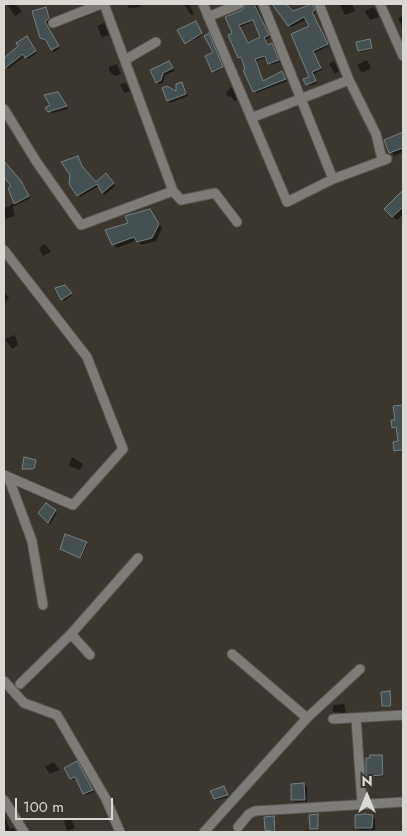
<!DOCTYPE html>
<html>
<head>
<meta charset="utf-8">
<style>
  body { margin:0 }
  #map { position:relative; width:407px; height:836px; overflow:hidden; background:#3b372f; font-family:Jost,sans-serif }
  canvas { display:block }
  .frame { position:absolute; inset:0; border:5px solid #dad8d3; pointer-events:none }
  .north { position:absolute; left:342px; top:771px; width:50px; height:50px; -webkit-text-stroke:4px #3b372f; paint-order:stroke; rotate:0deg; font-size:14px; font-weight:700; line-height:20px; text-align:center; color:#dad8d3 }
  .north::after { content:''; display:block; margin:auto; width:18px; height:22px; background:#dad8d3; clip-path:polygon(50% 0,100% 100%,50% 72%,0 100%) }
  .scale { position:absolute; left:15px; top:798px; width:98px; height:22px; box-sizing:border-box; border:2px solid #dad8d3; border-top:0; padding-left:6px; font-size:15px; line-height:18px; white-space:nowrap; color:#dad8d3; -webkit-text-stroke:4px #3b372f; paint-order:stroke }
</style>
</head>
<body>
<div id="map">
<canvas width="407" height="836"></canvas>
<div class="frame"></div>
<div class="north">N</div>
<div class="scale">100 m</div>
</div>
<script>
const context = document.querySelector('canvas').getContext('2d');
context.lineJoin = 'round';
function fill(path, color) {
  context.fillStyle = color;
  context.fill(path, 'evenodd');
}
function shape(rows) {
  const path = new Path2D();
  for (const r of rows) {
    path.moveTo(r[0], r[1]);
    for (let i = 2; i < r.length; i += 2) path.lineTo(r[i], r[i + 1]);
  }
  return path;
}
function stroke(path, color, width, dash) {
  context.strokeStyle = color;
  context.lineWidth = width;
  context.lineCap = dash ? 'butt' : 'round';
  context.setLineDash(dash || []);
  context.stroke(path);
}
fill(shape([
  [7,4,16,4,22,12,15,16],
  [127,4,139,4,141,7,129,8],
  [184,4,189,4,194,14,191,15],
  [252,4,256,4,270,37,265,40,268,46,273,46,280,62,271,65,267,57,256,61,260,74,264,82,283,75,287,81,256,93,243,58,239,57,233,34,242,11],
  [254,21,262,38,248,44,240,27],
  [312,4,316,12,313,14,329,46,314,53,322,70,313,74,317,83,309,86,307,84,310,78,311,27,307,19,291,27,289,25],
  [342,4,352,4,355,11,345,15,340,5],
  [374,7,379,17,370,20,365,11],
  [46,8,51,21,47,25,60,48,54,52,48,42,41,38],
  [403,16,403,29,398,18],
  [104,23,109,35,102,37,97,26],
  [197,24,202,35,187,44,186,43],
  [210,36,223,68,215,73,214,53],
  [29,40,37,53,28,59,25,56,8,69,4,65,4,59],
  [369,40,372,49,360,52,359,50],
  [367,60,371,68,362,73,357,65],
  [334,61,339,71,335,74,329,64],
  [169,62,175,71,165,75,163,83,159,84,157,82],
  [117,64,121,74,115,76,109,71,109,67],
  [126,83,130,91,124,93,120,84],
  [182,83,188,96,170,103,168,100,177,93],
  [231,87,232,88,237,100,234,101,232,97,227,96,226,93],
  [60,96,68,109,52,113,47,108],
  [403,133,403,152,394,156,385,140],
  [78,157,84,170,96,184,109,177,115,186,105,195,99,186,80,197,78,195],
  [4,162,23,184,30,198,13,207,15,216,4,219,4,208,10,206,20,196,4,175],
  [403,192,403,214,397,220,386,209],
  [150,210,162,228,156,241,141,245,137,240,117,248,113,244,130,223],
  [45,244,51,252,43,256,39,248],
  [65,287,72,295,64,301,57,289],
  [4,292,9,297,5,304,4,303],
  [15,335,18,345,12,349,5,339],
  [403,406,403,451,397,452,395,450,399,442,397,429,393,427,397,421,395,407],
  [72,457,83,464,80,470,69,466],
  [35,461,35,470,24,469],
  [46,505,57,513,50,524,39,513],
  [66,536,88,544,81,558,63,550],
  [390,692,392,707,384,707,383,706],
  [344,704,346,713,333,712,333,705],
  [382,756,384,776,369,777,368,775],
  [54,762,59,770,50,774,45,767],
  [78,765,94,792,86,795,77,778,73,780,71,778],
  [304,785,307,787,307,802,295,802,292,799],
  [225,789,228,797,217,800,215,798],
  [4,815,10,829,13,828,16,832,6,832],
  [317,816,319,830,312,830,311,829],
  [372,816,375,818,375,830,358,830,356,827],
  [274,817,276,832,268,831,266,830],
  [71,819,75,828,67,831,64,821]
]), '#0007');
const building = shape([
  [246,4,254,4,269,35,264,38,268,45,272,43,279,60,268,64,265,56,255,59,263,81,282,71,286,79,253,92,243,70,245,69,241,57,238,58,228,35,232,33,225,17,242,10,246,4],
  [253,20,260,37,248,43,239,25,253,20],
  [272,4,286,4,293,11,312,4,315,10,312,12,328,44,313,51,321,68,312,72,316,81,306,85,303,79,309,77,291,34,309,26,304,17,288,26,272,4],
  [46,7,49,18,45,22,59,46,51,50,46,40,40,38,32,11,46,7],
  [196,21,202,33,185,44,177,30,196,21],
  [209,33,223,67,212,72,205,56,213,52,204,36,209,33],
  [27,36,36,51,25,58,23,54,4,69,4,58,18,46,16,43,27,36],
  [370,39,372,48,358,51,356,42,370,39],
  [169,61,173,68,163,73,161,80,156,83,150,70,169,61],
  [182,82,186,94,167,101,162,88,167,86,176,91,176,84,182,82],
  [58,92,67,106,48,112,45,108,50,105,44,95,58,92],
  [403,132,403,148,389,153,384,140,403,132],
  [78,156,82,166,96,182,106,173,114,183,102,193,97,184,77,196,69,184,70,175,61,162,78,156],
  [4,161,21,181,29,196,14,204,8,188,11,186,4,177,4,161],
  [403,190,403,207,392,217,384,209,403,190],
  [150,209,159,224,152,238,137,242,134,237,112,245,105,230,128,223,125,216,150,209],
  [65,285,72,293,61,300,55,288,65,285],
  [403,405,403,450,394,451,393,442,398,441,396,427,392,428,391,420,395,420,393,406,403,405],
  [24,457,36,460,34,469,22,469,24,457],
  [46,503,56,510,48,523,38,513,46,503],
  [65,534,87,542,80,558,60,549,65,534],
  [390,691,391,706,382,706,381,692,390,691],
  [370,755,382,755,383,775,366,776,366,758,370,758,370,755],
  [77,761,93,790,83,794,75,777,70,779,64,768,77,761],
  [304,783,305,800,291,800,291,784,304,783],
  [224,786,228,795,214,799,210,791,224,786],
  [318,814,318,829,310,829,309,815,318,814],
  [365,814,373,815,372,828,355,828,355,815,365,814],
  [274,816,275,832,265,830,264,817,274,816]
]);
fill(building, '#455052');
stroke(building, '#758082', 1);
const minor = shape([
  [203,4,287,202,333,179,387,159],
  [263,4,333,179],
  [319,4,349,80,376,134,382,159,387,159],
  [380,4,403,56],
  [208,17,239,4],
  [53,23,101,4],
  [125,60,156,42],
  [4,109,36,161,81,225,173,191,104,4],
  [251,118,349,80],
  [173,191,181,200,215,193,237,222],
  [4,250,87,357,123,449,73,505,4,475],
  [9,479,32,541,43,605],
  [71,634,90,655],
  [232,654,307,718],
  [4,681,24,703,57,715,106,799,120,832],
  [20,684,71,634,138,558],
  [356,718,362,804],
  [333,719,403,715],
  [4,800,24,832],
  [238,827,249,814,255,811,403,802],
  [204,832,307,718,360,669]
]);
stroke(minor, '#58544d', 11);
stroke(minor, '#7e7c78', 9);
</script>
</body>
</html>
